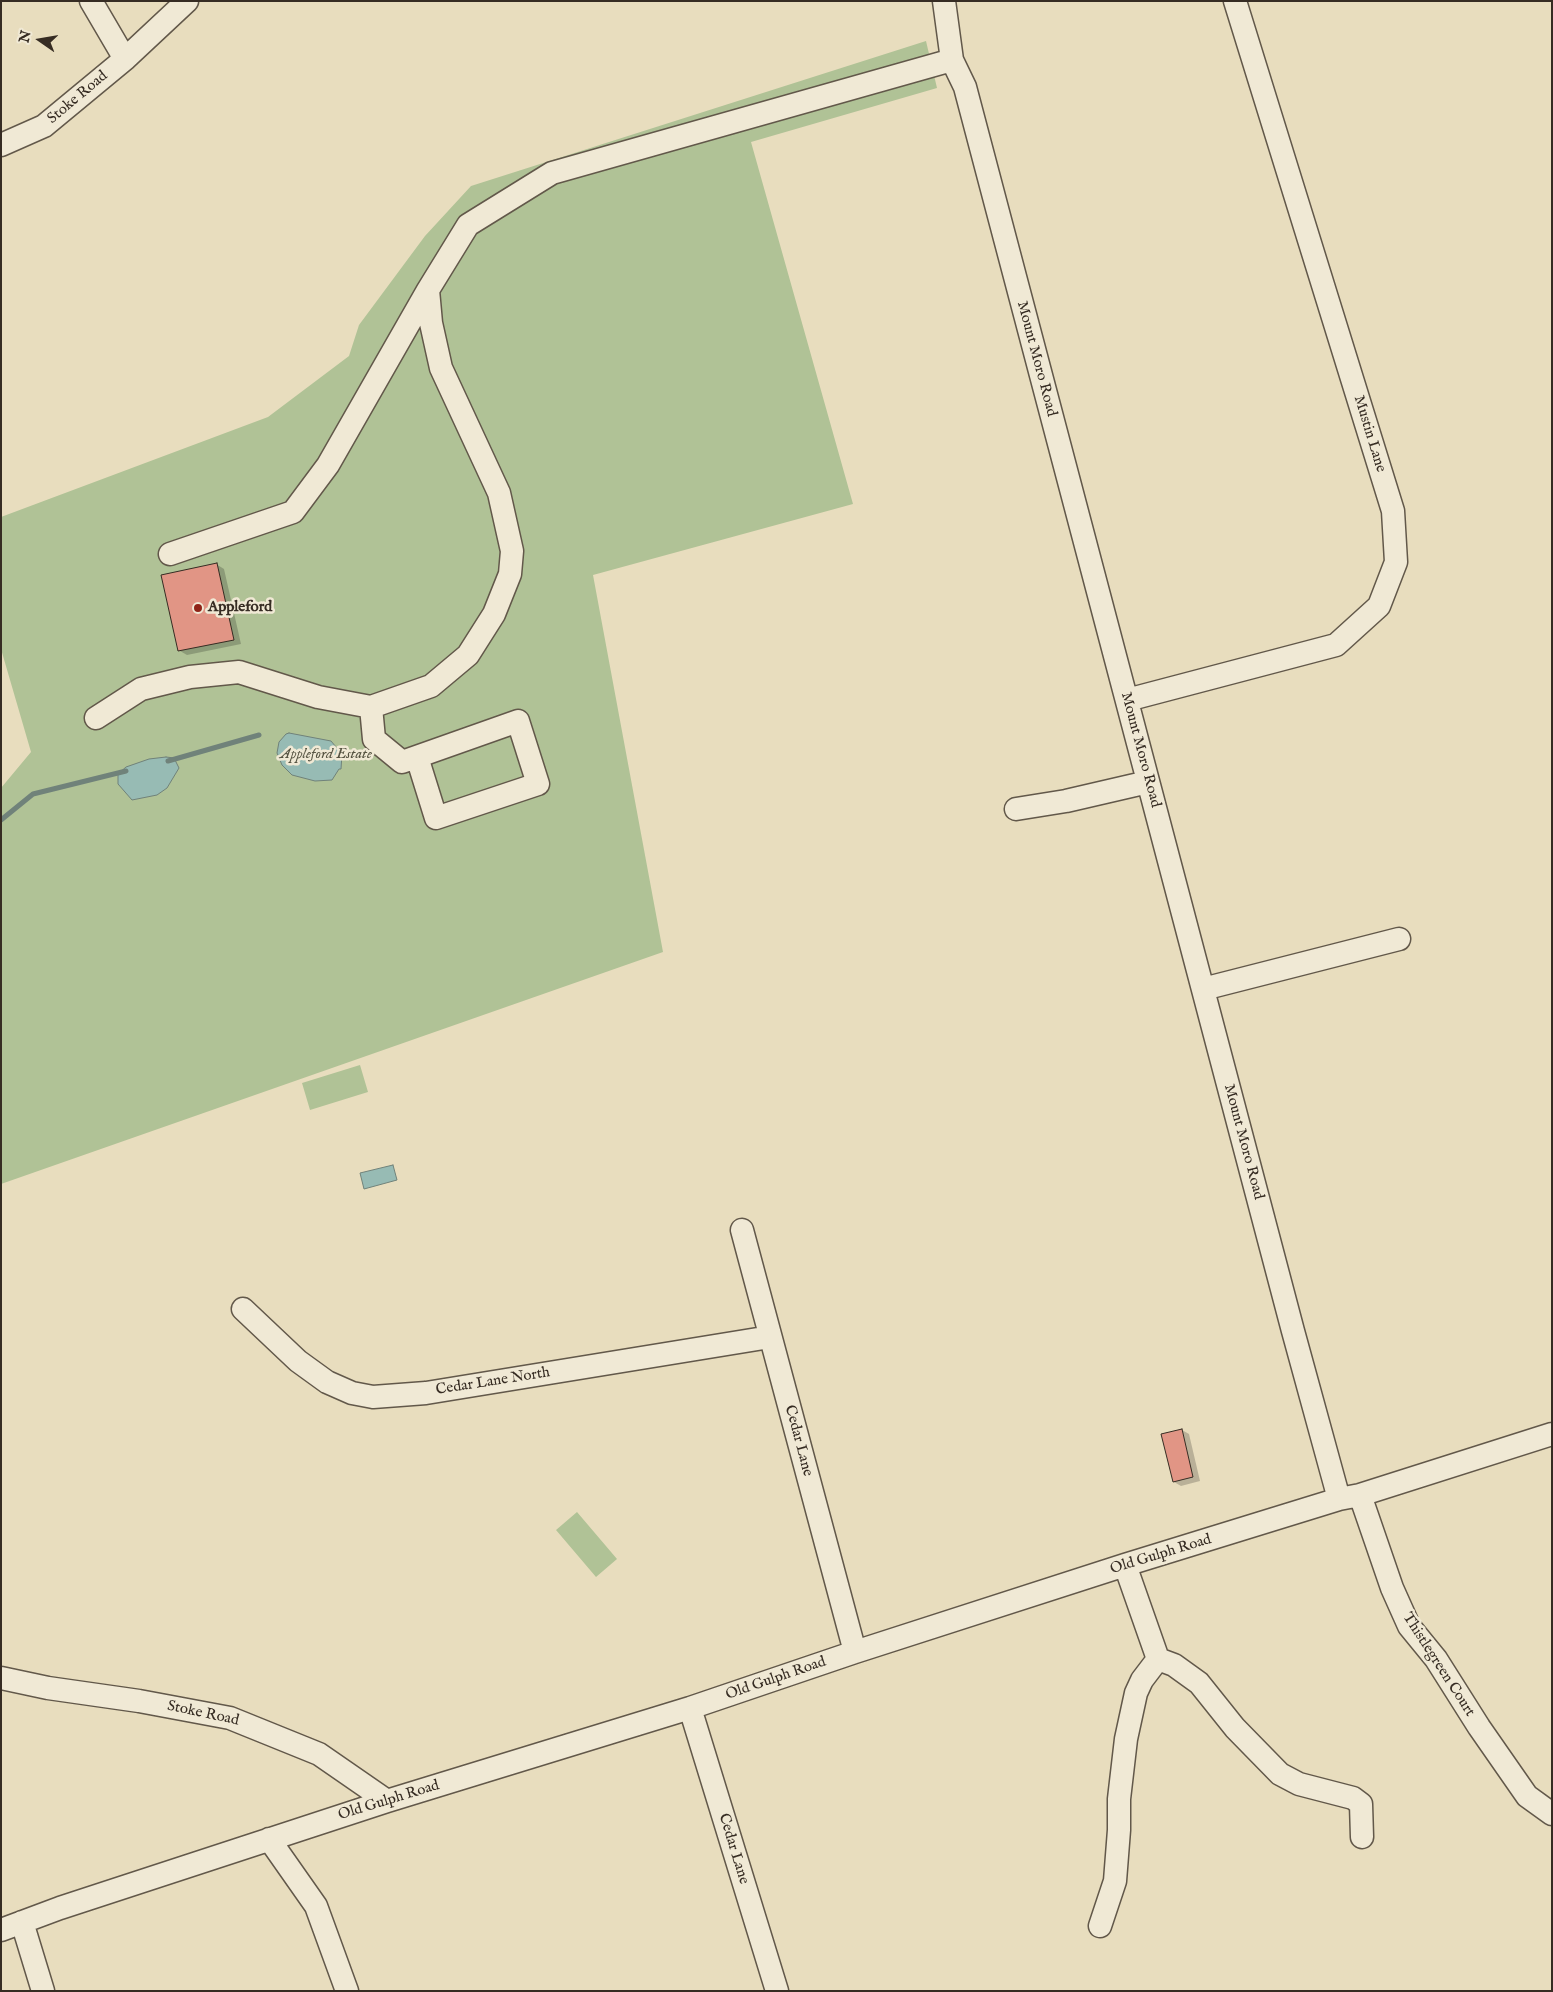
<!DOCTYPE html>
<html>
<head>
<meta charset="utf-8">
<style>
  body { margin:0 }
  #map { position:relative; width:1553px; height:1992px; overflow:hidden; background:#e8ddbe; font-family:"IM FELL English",serif }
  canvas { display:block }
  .frame { position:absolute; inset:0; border:2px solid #362c23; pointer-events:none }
  .north { position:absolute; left:15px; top:15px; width:50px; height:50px; -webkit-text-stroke:4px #f0e9d5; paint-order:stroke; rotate:283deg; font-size:14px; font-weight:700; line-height:20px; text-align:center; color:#362c23 }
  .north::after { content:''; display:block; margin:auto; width:18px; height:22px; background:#362c23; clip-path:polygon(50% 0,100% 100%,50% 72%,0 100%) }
</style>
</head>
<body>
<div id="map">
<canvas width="1553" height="1992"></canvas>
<div class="frame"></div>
<div class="north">N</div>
</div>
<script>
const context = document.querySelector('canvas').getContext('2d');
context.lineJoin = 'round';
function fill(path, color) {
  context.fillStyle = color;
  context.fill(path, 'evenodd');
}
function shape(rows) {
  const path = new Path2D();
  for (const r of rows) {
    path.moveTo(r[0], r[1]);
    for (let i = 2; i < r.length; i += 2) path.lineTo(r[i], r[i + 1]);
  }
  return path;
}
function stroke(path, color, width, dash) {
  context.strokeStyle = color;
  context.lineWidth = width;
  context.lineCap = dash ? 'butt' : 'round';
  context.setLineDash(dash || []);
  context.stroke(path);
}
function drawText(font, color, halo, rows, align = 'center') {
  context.font = font + ' "IM FELL English",serif';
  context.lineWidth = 5;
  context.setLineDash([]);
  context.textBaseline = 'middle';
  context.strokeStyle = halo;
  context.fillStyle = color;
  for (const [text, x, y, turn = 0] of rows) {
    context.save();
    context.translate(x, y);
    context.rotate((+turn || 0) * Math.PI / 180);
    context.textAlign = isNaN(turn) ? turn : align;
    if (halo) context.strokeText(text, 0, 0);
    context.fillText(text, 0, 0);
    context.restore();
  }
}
fill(shape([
  [926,41,937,88,751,142,853,504,593,575,663,952,1,1184,1,788,31,752,1,649,1,517,268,417,349,356,359,325,425,236,471,186],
  [360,1065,368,1092,310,1110,302,1083],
  [577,1512,617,1559,596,1577,556,1530]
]), '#b0c296');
const water = shape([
  [289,733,331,741,342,754,341,769,339,769,332,780,315,781,292,775,282,765,277,753,279,742,286,734,289,733],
  [166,757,174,758,179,768,167,788,157,795,132,800,118,784,118,774,126,767,149,759,166,757],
  [393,1165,397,1180,364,1189,360,1173,393,1165]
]);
fill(water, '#97bbb4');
stroke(water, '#70827a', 1);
fill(shape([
  [216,564,224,569,241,644,187,655,180,651],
  [1182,1430,1189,1434,1200,1481,1181,1486,1174,1482]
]), '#0003');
stroke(shape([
  [168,761,259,735],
  [1,820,33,794,126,771]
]), '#70827a', 5);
const building = shape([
  [217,563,234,640,178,651,161,575,217,563],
  [1182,1429,1193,1477,1173,1482,1161,1434,1182,1429]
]);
fill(building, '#e19585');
stroke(building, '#362c23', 1);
const minor = shape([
  [91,1,125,59],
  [944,1,952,60,965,87,1293,1331,1339,1499],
  [1,145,44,126,125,59,187,1],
  [170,554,293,512,328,465,428,290],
  [1127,700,1336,645,1379,606,1396,562,1393,511,1235,1],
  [371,707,374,739,402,762,518,721,538,784,436,818,417,757],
  [96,718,141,689,190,677,239,672,318,697,371,707,431,686,468,655,494,614,510,574,512,551,499,493,441,368,431,323,428,290,468,225,552,173,952,60],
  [1016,809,1066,801,1148,782],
  [1203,989,1399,939],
  [742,1230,855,1652],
  [243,1309,298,1361,327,1382,352,1393,373,1397,426,1393,770,1337],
  [1360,1495,1392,1588,1409,1626,1436,1659,1479,1727,1527,1796,1552,1814],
  [1125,1565,1158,1659],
  [1158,1659,1174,1665,1199,1683,1235,1728,1280,1774,1299,1784,1353,1798,1361,1804,1362,1837],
  [1,1678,48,1688,139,1701,230,1718,319,1754,387,1801],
  [690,1708,777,1991],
  [269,1839,316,1906,347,1991],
  [22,1922,43,1991],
  [1100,1926,1115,1881,1119,1830,1119,1799,1126,1739,1136,1693,1142,1680,1158,1659],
  [1,1930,60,1908,387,1801,690,1708,855,1652,1125,1565,1339,1499,1360,1495,1552,1434]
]);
stroke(minor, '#62584a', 25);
stroke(minor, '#f0e9d5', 22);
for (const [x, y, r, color] of [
  [198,608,5,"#8f2418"]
]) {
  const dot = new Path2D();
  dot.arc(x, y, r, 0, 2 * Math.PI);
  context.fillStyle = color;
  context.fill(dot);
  stroke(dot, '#f0e9d5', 2);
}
drawText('15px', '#362c23', '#f0e9d5', [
  ["Stoke Road",78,98,-40],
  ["Mount Moro Road",1036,359,75],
  ["Mustin Lane",1369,434,73],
  ["Mount Moro Road",1140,750,75],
  ["Mount Moro Road",1243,1142,75],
  ["Cedar Lane North",493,1382,-9],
  ["Cedar Lane",798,1441,75],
  ["Old Gulph Road",1161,1555,-17],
  ["Thistlegreen Court",1438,1665,57],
  ["Old Gulph Road",776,1679,-19],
  ["Stoke Road",203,1714,12],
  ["Old Gulph Road",389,1801,-17],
  ["Cedar Lane",733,1849,73]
]);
drawText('bold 15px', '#362c23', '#f0e9d5', [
  ["Appleford",208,608]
], 'left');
drawText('italic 15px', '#545240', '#f0e9d5', [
  ["Appleford Estate",326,755]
]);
</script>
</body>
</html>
